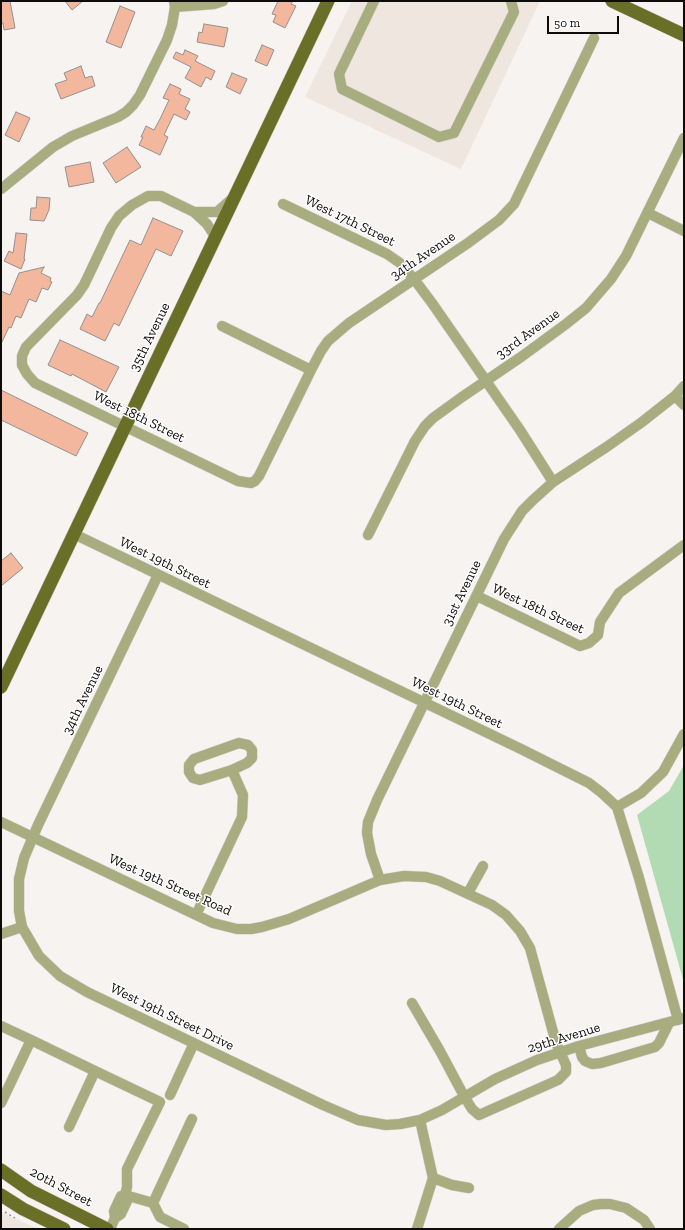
<!DOCTYPE html>
<html>
<head>
<meta charset="utf-8">
<style>
  body { margin:0 }
  #map { position:relative; width:685px; height:1230px; overflow:hidden; background:#f6f3f1; font-family:"Zilla Slab",serif }
  canvas { display:block }
  .frame { position:absolute; inset:0; border:2px solid #0d0c0b; pointer-events:none }
  .scale { position:absolute; left:547px; top:16px; width:72px; height:18px; box-sizing:border-box; border:2px solid #0d0c0b; border-top:0; padding-left:5px; font-size:12px; line-height:14px; white-space:nowrap; color:#0d0c0b; -webkit-text-stroke:3px #fff; paint-order:stroke }
</style>
</head>
<body>
<div id="map">
<canvas width="685" height="1230"></canvas>
<div class="frame"></div>
<div class="scale">50 m</div>
</div>
<script>
const context = document.querySelector('canvas').getContext('2d');
context.lineJoin = 'round';
function fill(path, color) {
  context.fillStyle = color;
  context.fill(path, 'evenodd');
}
function shape(rows) {
  const path = new Path2D();
  for (const r of rows) {
    path.moveTo(r[0], r[1]);
    for (let i = 2; i < r.length; i += 2) path.lineTo(r[i], r[i + 1]);
  }
  return path;
}
function stroke(path, color, width, dash) {
  context.strokeStyle = color;
  context.lineWidth = width;
  context.lineCap = dash ? 'butt' : 'round';
  context.setLineDash(dash || []);
  context.stroke(path);
}
function drawText(font, color, halo, rows, align = 'center') {
  context.font = font + ' "Zilla Slab",serif';
  context.lineWidth = 3;
  context.setLineDash([]);
  context.textBaseline = 'middle';
  context.strokeStyle = halo;
  context.fillStyle = color;
  for (const [text, x, y, turn = 0] of rows) {
    context.save();
    context.translate(x, y);
    context.rotate((+turn || 0) * Math.PI / 180);
    context.textAlign = isNaN(turn) ? turn : align;
    if (halo) context.strokeText(text, 0, 0);
    context.fillText(text, 0, 0);
    context.restore();
  }
}
fill(shape([
  [352,1,540,1,461,169,305,97],
  [1,1211,11,1217,39,1229,1,1229]
]), '#efe6df');
fill(shape([
  [684,765,684,983,637,815,669,791]
]), '#b2dbb4');
const building = shape([
  [1,1,10,1,15,28,4,30,3,23,1,23,1,1],
  [65,1,83,1,72,10,65,1],
  [278,1,293,1,291,4,296,6,285,28,273,22,276,15,272,14,278,1],
  [120,6,135,12,121,48,106,42,120,6],
  [204,24,228,28,224,47,197,42,199,32,202,33,204,24],
  [262,45,274,50,267,66,255,61,262,45],
  [185,50,198,56,195,61,215,71,211,80,206,77,201,87,185,78,191,67,173,58,176,52,183,55,185,50],
  [81,66,85,78,92,76,95,86,61,99,55,84,67,80,64,73,81,66],
  [232,73,247,79,240,94,226,87,232,73],
  [170,84,181,89,179,94,190,99,185,109,190,112,186,120,174,114,164,135,168,137,160,155,139,145,143,137,141,137,146,126,154,130,160,119,169,100,163,98,170,84],
  [16,112,30,118,19,142,5,135,16,112],
  [127,147,141,167,116,183,103,163,127,147],
  [90,162,94,182,69,187,65,167,90,162],
  [37,197,50,198,49,210,44,221,30,220,31,208,36,208,37,197],
  [153,218,183,231,171,256,156,249,119,326,114,323,105,341,80,329,87,314,92,317,99,303,100,303,130,240,141,245,153,218],
  [16,233,27,234,24,259,25,259,21,269,4,261,9,251,13,253,16,233],
  [44,267,41,273,51,278,50,281,52,282,48,290,42,288,36,302,29,299,21,318,16,316,11,328,9,327,1,344,1,291,10,295,19,273,44,267],
  [60,340,119,367,106,392,72,374,71,376,48,365,60,340],
  [1,390,88,433,76,456,1,420,1,390],
  [11,553,23,568,1,586,1,561,11,553]
]);
fill(building, '#f3b79d');
stroke(building, '#93908f', 1);
const minor = shape([
  [374,1,339,74,342,89,439,137,454,133,514,12,511,1],
  [175,7,214,4,223,1],
  [1,189,53,147,72,136,118,117,126,112,133,105,140,95,167,40,172,25,175,7,174,1],
  [283,204,387,254,400,263,414,279,432,303,520,430,553,482],
  [194,212,217,212,233,198],
  [648,213,684,231],
  [216,238,207,224,194,212,161,196,148,196,132,205,119,216,111,228,84,285,77,295,26,347,22,356,22,365,27,374,35,383,238,481,251,483,255,481,259,476,311,370,321,351,328,341,349,323,468,243,499,220,514,204,594,38],
  [222,326,311,370],
  [675,396,684,405],
  [74,534,521,749,589,783,602,793,617,807,639,878,678,1020],
  [368,535,415,441,425,426,433,418,462,397,521,357,566,324,586,308,611,279,626,256,684,138],
  [158,575,38,825,24,858,19,879,19,911,22,927,39,956,60,976,87,992,323,1105,358,1120,386,1125,400,1124,420,1120,442,1110,495,1079,537,1060,579,1046,684,1018],
  [477,596,580,646,589,643,598,635,600,622,619,593,684,545],
  [239,743,248,745,252,750,252,758,247,763,232,770,200,780,193,778,189,772,189,765,194,759,239,743],
  [617,807,641,793,663,772,684,734],
  [1,822,213,923,237,929,251,929,262,927,289,919,380,880,404,876,426,877,440,881,492,905,506,915,520,931,530,948,556,1043,566,1065,566,1072,558,1080,479,1115,472,1109,464,1096,440,1051,412,1003],
  [380,880,371,854,367,833,368,822,377,800,504,539,522,511,533,500,553,482,608,446,642,422,675,396,684,386],
  [468,893,483,866],
  [196,915,242,817,243,795,232,770],
  [1,934,22,927],
  [1,1026,31,1040,1,1103],
  [31,1040,95,1071,69,1127],
  [579,1046,582,1057,585,1061,592,1064,601,1063,655,1047,659,1043,669,1023],
  [95,1071,160,1102,127,1169,127,1187,125,1195,128,1199,121,1214,115,1218,110,1229],
  [170,1095,194,1043],
  [433,1178,452,1185,469,1188],
  [153,1203,192,1119],
  [115,1218,114,1211,121,1196,125,1195,153,1203,160,1217,184,1229],
  [417,1229,433,1178,420,1120],
  [559,1229,579,1211,593,1205,601,1204,610,1204,626,1208,644,1220,650,1229]
]);
const major = shape([
  [612,1,684,35],
  [1,687,328,1],
  [1,1170,31,1191,107,1229],
  [1,1195,23,1209,64,1229]
]);
stroke(minor, '#d1cecc', 11);
stroke(major, '#d1cecc', 14);
stroke(shape([
  [5,1212,15,1218]
]), '#969493', 1.5, [2, 3]);
stroke(minor, '#a8ad7f', 10);
stroke(major, '#6a6f27', 13);
drawText('14px', '#0d0c0b', '#fff', [
  ["West 17th Street",350,221,26],
  ["34th Avenue",423,256,-34],
  ["33rd Avenue",528,334,-36],
  ["35th Avenue",150,337,-64],
  ["West 18th Street",139,417,26],
  ["West 19th Street",165,563,26],
  ["31st Avenue",462,593,-64],
  ["West 18th Street",538,609,25],
  ["34th Avenue",83,700,-64],
  ["West 19th Street",457,703,26],
  ["West 19th Street Road",170,885,24],
  ["West 19th Street Drive",172,1017,26],
  ["29th Avenue",564,1038,-17],
  ["20th Street",61,1187,28]
]);
</script>
</body>
</html>
